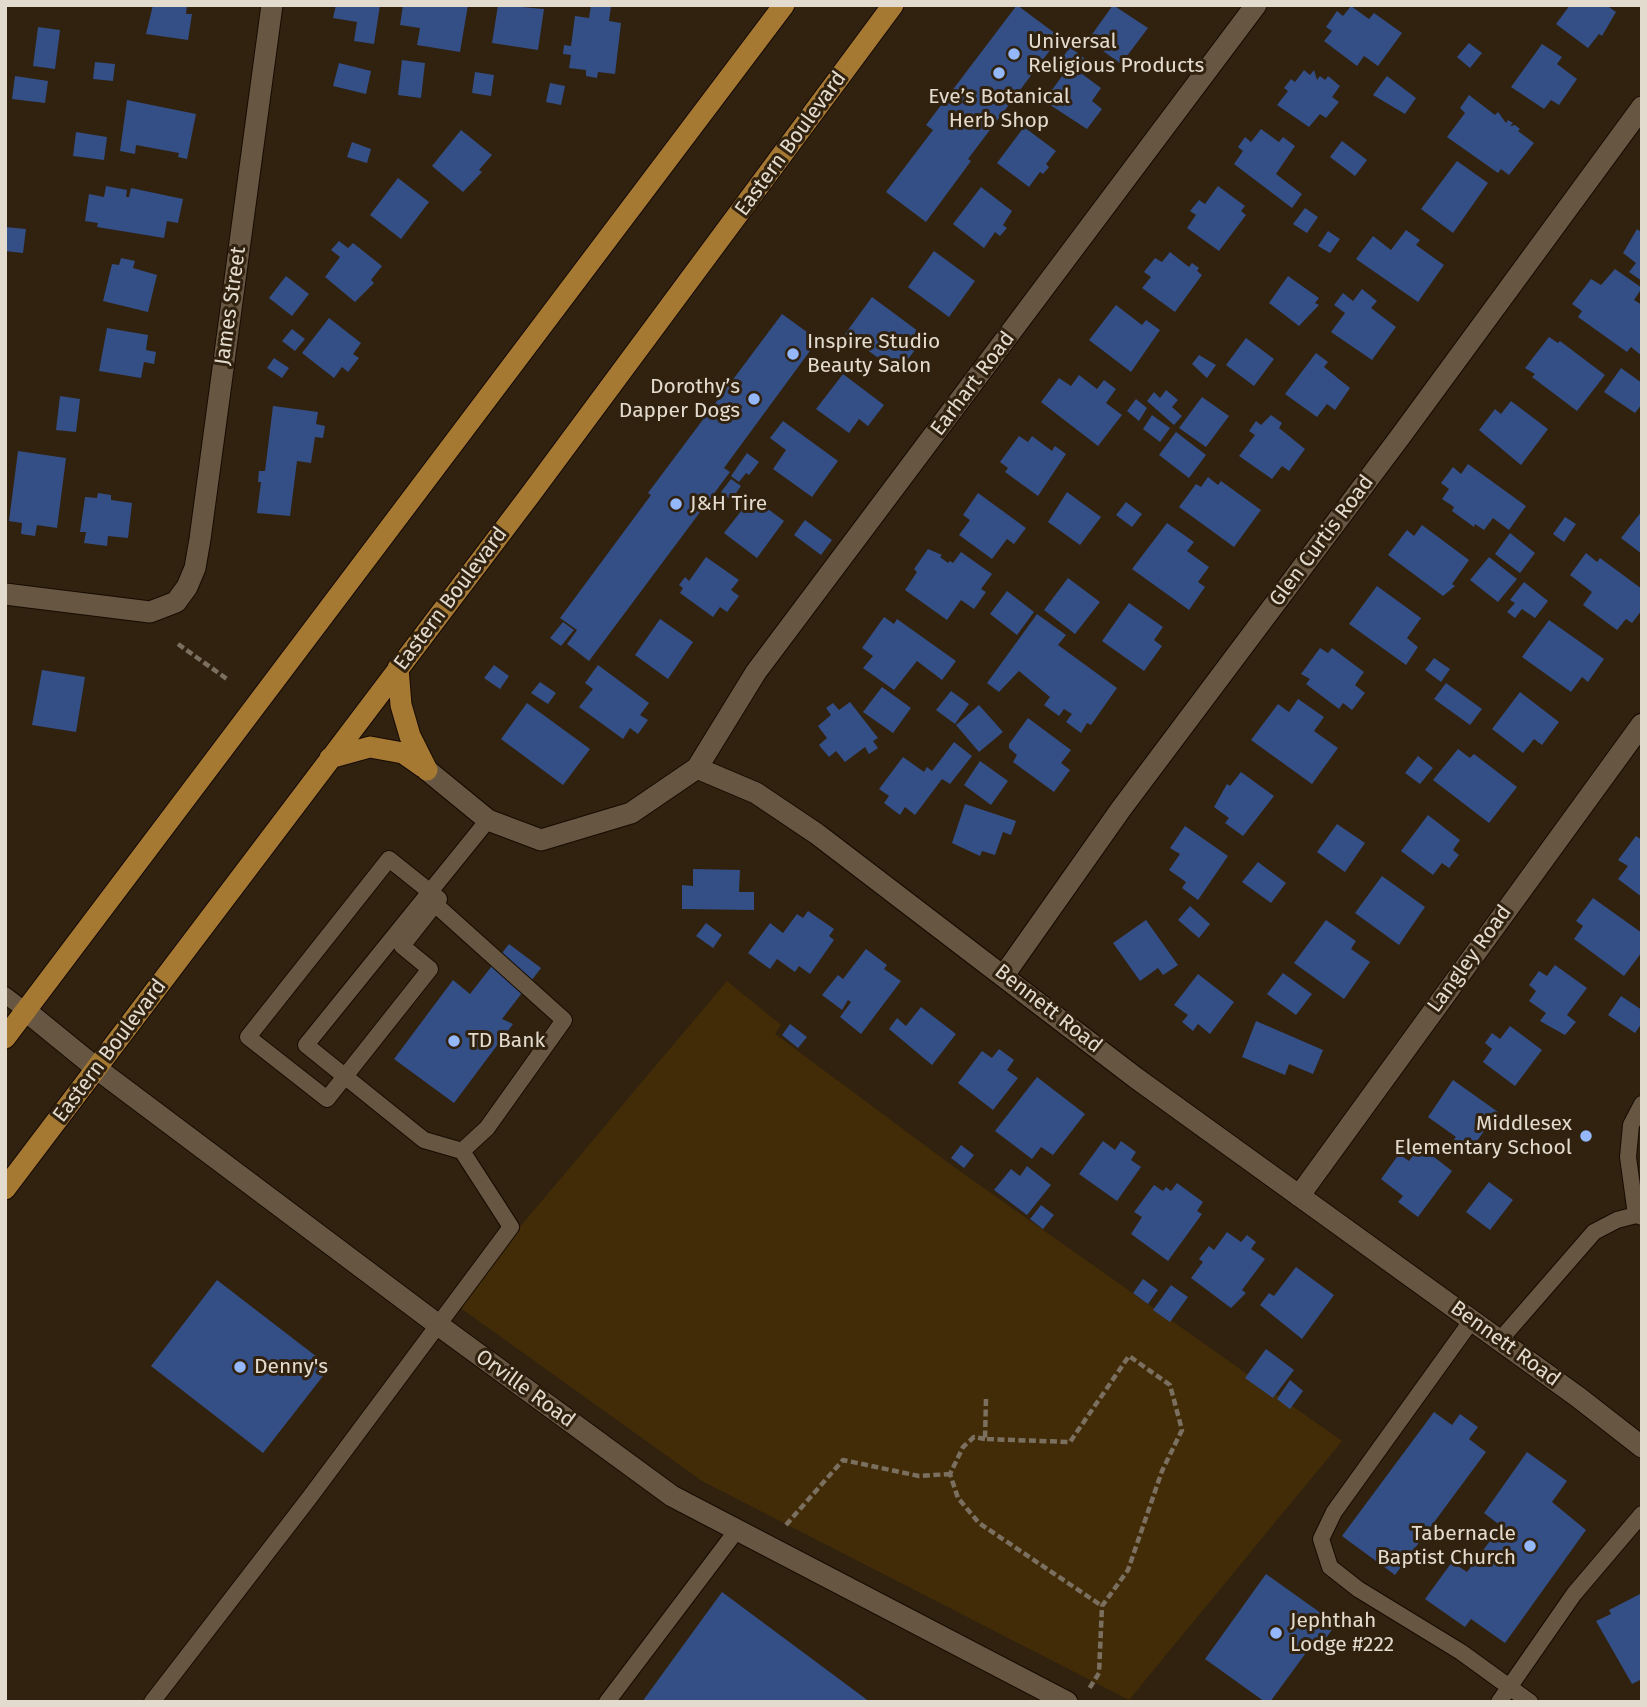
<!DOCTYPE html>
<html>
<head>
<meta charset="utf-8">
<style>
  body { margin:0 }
  #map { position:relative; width:1647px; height:1707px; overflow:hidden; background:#30220f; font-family:"Fira Sans",sans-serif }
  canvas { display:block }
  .frame { position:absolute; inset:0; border:7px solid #e4dbcf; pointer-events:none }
</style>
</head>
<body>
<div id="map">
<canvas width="1647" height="1707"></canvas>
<div class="frame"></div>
</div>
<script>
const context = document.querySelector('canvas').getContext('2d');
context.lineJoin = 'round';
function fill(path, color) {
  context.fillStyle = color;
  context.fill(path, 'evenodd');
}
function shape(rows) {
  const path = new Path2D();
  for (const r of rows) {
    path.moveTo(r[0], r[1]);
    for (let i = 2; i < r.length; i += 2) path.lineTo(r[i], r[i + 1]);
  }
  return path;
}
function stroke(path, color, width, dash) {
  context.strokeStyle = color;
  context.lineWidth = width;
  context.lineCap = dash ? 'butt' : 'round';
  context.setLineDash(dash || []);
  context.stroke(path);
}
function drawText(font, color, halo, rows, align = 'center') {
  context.font = font + ' "Fira Sans",sans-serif';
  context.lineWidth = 6;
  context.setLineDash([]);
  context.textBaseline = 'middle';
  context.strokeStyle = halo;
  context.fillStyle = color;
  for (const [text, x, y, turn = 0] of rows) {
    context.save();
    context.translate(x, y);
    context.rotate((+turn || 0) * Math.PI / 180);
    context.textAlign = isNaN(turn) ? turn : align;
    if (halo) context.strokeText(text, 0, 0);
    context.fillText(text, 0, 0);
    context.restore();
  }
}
fill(shape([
  [727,981,781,1025,775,1034,954,1167,1342,1441,1129,1700,702,1481,455,1304]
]), '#422c08');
fill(shape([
  [153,5,187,5,186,14,192,14,188,40,146,34],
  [336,5,380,5,374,44,354,41,357,22,333,18],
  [403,5,468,5,460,52,417,45,420,28,400,25],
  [498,5,544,9,538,50,492,43],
  [591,5,611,6,609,21,621,23,615,74,598,72,597,78,586,76,586,70,569,68,571,55,563,54,564,45,571,46,575,16,589,18],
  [1017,5,1060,37,968,159,971,161,926,222,886,192,933,130,926,125],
  [1113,5,1148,28,1121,64,1088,40],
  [1570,5,1606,5,1616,12,1602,36,1599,34,1588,48,1556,24],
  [1351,6,1369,19,1374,13,1402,33,1378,66,1364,56,1357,66,1324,41,1332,31,1326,27,1337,11,1343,16],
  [38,27,60,30,55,69,33,66],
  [1469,43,1482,53,1470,68,1457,57],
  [1542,44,1562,57,1557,64,1577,79,1559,105,1551,100,1544,109,1511,87],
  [1070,47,1093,65,1086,74,1063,57],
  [402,60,425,63,421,98,398,95],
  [95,62,115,64,113,81,93,79],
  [339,63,371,71,366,94,333,86],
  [1070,65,1101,88,1092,101,1102,109,1087,129,1044,101],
  [1304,70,1310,75,1314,70,1317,80,1320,76,1325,80,1328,76,1340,86,1332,97,1339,102,1326,118,1320,114,1309,127,1277,105,1288,91,1284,88,1291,79,1295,82],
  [475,72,494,75,491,96,472,93],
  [15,76,48,81,45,103,12,99],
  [1387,76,1416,98,1405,114,1373,95],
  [550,83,565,86,561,105,546,102],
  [1469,95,1495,115,1498,112,1506,123,1508,120,1513,123,1510,126,1515,125,1520,129,1518,131,1534,143,1509,175,1501,169,1498,173,1447,137,1465,113,1460,108],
  [127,100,196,114,187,159,178,157,179,153,136,145,135,154,120,151],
  [1024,127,1056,151,1046,164,1049,167,1043,174,1040,172,1029,187,997,163],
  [1261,129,1279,142,1283,137,1295,146,1276,174,1302,194,1292,208,1234,164,1243,151,1238,147,1245,137,1251,142],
  [461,130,492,155,479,170,482,172,463,192,432,166],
  [76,132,107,137,104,160,73,156],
  [1342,141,1367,160,1355,176,1330,157],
  [352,142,371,149,367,163,347,157],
  [1457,161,1488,183,1453,233,1421,209],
  [398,178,429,202,401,239,370,215],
  [106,186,127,190,126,197,129,197,131,188,183,199,178,223,167,221,164,238,97,227,98,223,85,221,89,194,104,197],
  [1218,186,1245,206,1241,211,1246,215,1219,251,1187,228,1196,215,1190,211,1199,200,1205,204],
  [981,187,1012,211,1003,225,1007,228,1000,236,995,232,984,248,953,224],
  [1305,208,1318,217,1307,233,1293,224],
  [5,227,26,229,23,253,5,251],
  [1637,229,1642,233,1642,281,1629,272,1636,263,1623,253],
  [1406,230,1420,240,1416,245,1444,265,1418,302,1356,259,1373,236,1391,250],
  [1328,231,1340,239,1330,253,1318,246],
  [339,241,348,248,353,243,382,266,371,280,374,283,355,302,325,277,340,257,331,250],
  [934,251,975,281,949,317,908,287],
  [1170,252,1189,267,1192,263,1199,268,1197,271,1202,275,1175,312,1142,288,1151,277,1144,272,1155,258,1162,262],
  [121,258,135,261,133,268,157,275,148,312,103,301,112,264,119,265],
  [1615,269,1642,288,1634,300,1642,305,1642,356,1631,347,1627,352,1578,317,1582,311,1572,304,1591,279,1601,285],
  [286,276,309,294,292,316,269,298],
  [1288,276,1319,298,1315,303,1319,305,1299,326,1269,303],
  [1362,289,1377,301,1371,308,1396,327,1372,360,1331,332,1345,313,1334,305,1343,293,1353,301],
  [872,297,922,334,912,347,915,350,908,359,905,357,895,370,845,334],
  [1116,305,1142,325,1146,320,1160,330,1131,372,1089,340],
  [782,314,818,340,724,468,730,472,589,661,567,644,577,630,560,618,651,495,648,493],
  [329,318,361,343,353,354,359,358,348,372,342,367,334,378,302,353],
  [107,328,148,335,146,350,156,352,154,364,144,362,141,378,99,371],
  [292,329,305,339,295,351,282,341],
  [1549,337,1558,343,1560,341,1605,375,1577,411,1532,377,1535,374,1525,368],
  [1246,338,1274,359,1254,386,1226,365],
  [1316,353,1328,362,1324,367,1350,388,1335,410,1327,404,1317,417,1285,394],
  [1199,355,1216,365,1207,378,1192,364],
  [274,358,289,368,282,378,267,368],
  [1621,368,1642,383,1642,404,1635,413,1604,392],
  [843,374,884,405,868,426,859,419,849,433,816,409],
  [1079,375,1097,389,1104,380,1116,389,1106,403,1122,415,1098,446,1041,402,1059,378,1071,386],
  [1166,390,1178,400,1172,407,1182,416,1174,425,1147,401,1154,392,1160,398],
  [60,396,80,399,76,432,56,430],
  [1202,397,1229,416,1206,447,1179,428],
  [1136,399,1147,408,1139,421,1127,411],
  [1511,401,1548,429,1521,465,1479,430,1495,409,1501,414],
  [273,406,318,412,316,424,325,426,323,438,315,437,311,463,297,461,290,516,257,513,261,482,258,482,259,471,265,471],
  [1152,415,1170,428,1160,442,1143,429],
  [1271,415,1282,423,1279,428,1305,449,1289,471,1282,466,1272,479,1239,456,1255,435,1249,431,1256,421,1261,425],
  [783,421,838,461,812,497,773,469,786,450,770,438],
  [1176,432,1206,455,1189,478,1159,455],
  [1019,436,1028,442,1032,436,1052,451,1055,446,1066,454,1038,496,1005,472,1008,468,1000,462],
  [18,451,66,458,57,528,37,525,35,536,21,534,22,523,9,521],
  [747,453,759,462,749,475,746,473,739,482,731,476],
  [1468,464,1526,506,1509,530,1493,518,1484,530,1475,524,1474,527,1452,511,1454,507,1442,499,1449,489,1441,483,1453,467,1461,474],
  [1208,477,1218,485,1221,481,1261,510,1234,547,1179,507,1196,484,1201,487],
  [731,479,741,486,731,500,721,492],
  [1067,492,1101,517,1080,545,1048,522],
  [98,493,111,495,111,500,132,503,128,538,108,536,107,546,84,543,86,532,80,532,85,497,97,498],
  [978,493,1026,528,1014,544,1007,539,992,559,959,535,970,520,963,515],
  [752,497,784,521,757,558,724,533],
  [1126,502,1142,514,1132,527,1116,515],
  [1642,511,1642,554,1621,538],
  [1565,517,1576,524,1564,542,1553,534],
  [805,520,832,540,821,555,794,535],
  [1167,523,1194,542,1187,551,1209,567,1198,582,1205,587,1189,610,1132,569],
  [1422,525,1469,560,1452,584,1455,586,1443,596,1388,555,1407,530,1414,536],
  [1510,533,1535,553,1520,573,1495,554],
  [928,549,942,555,940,557,948,563,950,561,953,563,961,552,992,574,981,589,986,592,974,609,961,600,947,620,905,590,917,572,914,569],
  [1586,553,1597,562,1600,558,1642,589,1642,610,1632,623,1626,619,1617,630,1583,605,1592,592,1570,575],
  [706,557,739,580,731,590,739,596,727,612,720,607,713,617,680,593,683,588,679,585,685,577,689,581],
  [1489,557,1517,579,1498,602,1470,580],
  [1068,578,1100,602,1075,634,1044,610],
  [1524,582,1548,601,1535,618,1522,609,1515,618,1507,612,1515,603,1510,600],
  [1377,586,1421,618,1407,638,1418,647,1406,665,1349,624],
  [1007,591,1034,612,1017,635,990,614],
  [1129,603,1163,627,1154,640,1162,646,1144,671,1102,641],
  [1037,614,1066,635,1058,645,1117,688,1091,725,1087,723,1081,733,1066,722,1072,714,1064,709,1059,716,1044,705,1050,697,1019,671,999,692,987,683],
  [884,617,894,624,897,619,956,661,942,680,917,661,894,690,863,668,873,656,862,648],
  [660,619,693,642,668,679,635,655],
  [1549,620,1604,659,1588,682,1582,677,1571,692,1522,657],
  [563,622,574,630,561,646,550,638],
  [1320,648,1328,653,1332,648,1364,672,1355,685,1365,693,1352,710,1343,703,1339,709,1306,684,1310,679,1301,674],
  [1434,658,1450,669,1441,682,1425,670],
  [494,665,509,676,500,689,484,678],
  [598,665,649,703,640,715,648,720,638,734,630,728,623,739,579,707,593,689,585,683],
  [42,670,85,677,76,732,32,725],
  [540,682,556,693,548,704,531,693],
  [1446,683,1482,709,1470,725,1434,699],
  [882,687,911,708,893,733,863,712],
  [951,691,969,704,955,724,936,710],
  [1520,692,1559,722,1542,745,1534,739,1523,753,1492,729],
  [1298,699,1324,717,1314,731,1338,748,1312,784,1251,740,1278,704,1289,712],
  [850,702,878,738,873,741,878,748,869,754,865,747,845,762,836,751,829,757,819,745,827,738,818,726,831,715,826,708,833,703,839,710],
  [527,703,590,749,563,785,501,739],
  [979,705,1003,732,979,752,956,725],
  [1028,718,1071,750,1061,763,1070,770,1054,792,1013,762,1017,755,1009,748,1009,744],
  [954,742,972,756,950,784,942,779,915,815,905,807,900,815,884,803,889,796,879,789,903,757,924,772,927,767,932,771],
  [1458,749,1470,758,1474,754,1517,787,1489,823,1433,780],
  [1418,756,1433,768,1420,784,1405,773],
  [980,761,1008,781,991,805,964,785],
  [1241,772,1274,796,1243,836,1225,823,1229,818,1214,807,1227,784,1230,786],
  [965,804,1016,821,1011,835,1003,832,995,855,982,851,980,856,952,843],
  [1428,815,1460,840,1453,850,1459,855,1449,868,1442,863,1433,875,1401,851],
  [1337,824,1365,843,1345,872,1317,852],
  [1185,826,1228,856,1198,900,1182,888,1186,882,1169,870,1180,854,1170,848],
  [1636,836,1642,840,1642,897,1618,879,1628,866,1618,860],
  [1258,862,1286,883,1271,903,1242,882],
  [693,869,740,870,739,892,754,892,754,910,682,909,682,885,693,886],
  [1382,876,1425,907,1399,945,1355,913],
  [1593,898,1642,933,1642,952,1624,976,1574,939,1583,926,1576,921],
  [1190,906,1210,924,1199,938,1178,920],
  [808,911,834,929,829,936,834,940,810,974,799,966,795,972,777,959,770,969,748,953,770,923,783,933,797,914,803,918],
  [1146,920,1178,965,1163,975,1158,968,1140,981,1113,943],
  [1326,920,1356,941,1351,949,1370,962,1344,999,1294,963],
  [706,923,722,935,713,948,696,936],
  [509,944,541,968,502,1019,513,1024,454,1103,394,1059,453,980,470,994],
  [866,949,887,965,884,969,901,981,861,1034,840,1017,851,1002,848,1000,842,1010,822,995,838,975,843,979],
  [1555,965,1587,988,1567,1015,1576,1022,1565,1035,1540,1021,1546,1013,1529,1001,1536,991,1529,985,1539,971,1547,976],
  [1283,973,1312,994,1296,1015,1267,994],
  [1198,974,1234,1002,1210,1034,1198,1024,1193,1031,1182,1022,1188,1015,1174,1005],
  [1621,996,1642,1010,1642,1023,1635,1033,1608,1015],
  [921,1007,956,1034,932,1065,889,1029,897,1018,906,1026],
  [1256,1021,1323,1050,1313,1074,1289,1064,1285,1075,1242,1057],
  [790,1024,807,1037,798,1048,782,1035],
  [1510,1026,1542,1050,1515,1086,1483,1062,1492,1049,1485,1043,1492,1033,1500,1039],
  [999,1049,1014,1060,1007,1070,1018,1078,993,1110,958,1083,982,1051,992,1058],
  [1037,1077,1085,1114,1053,1155,1041,1147,1032,1159,995,1131],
  [1453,1080,1498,1112,1471,1149,1468,1146,1465,1151,1452,1142,1456,1137,1428,1117],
  [1103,1141,1115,1150,1121,1141,1136,1152,1131,1160,1141,1167,1117,1201,1079,1174],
  [961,1145,974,1155,964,1168,951,1158],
  [1420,1146,1452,1171,1418,1217,1398,1202,1403,1196,1381,1179,1399,1154,1409,1161],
  [1027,1166,1051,1185,1027,1215,994,1190,1011,1169,1020,1176],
  [1489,1182,1513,1200,1490,1230,1466,1212],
  [1177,1183,1203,1202,1197,1211,1202,1214,1168,1261,1131,1234,1142,1217,1134,1212,1154,1185,1163,1191,1166,1187,1171,1191],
  [1041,1205,1054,1215,1043,1229,1030,1219],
  [1227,1232,1241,1242,1247,1235,1256,1242,1251,1249,1265,1259,1242,1290,1246,1293,1231,1308,1191,1278,1203,1262,1199,1259,1209,1246,1214,1250],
  [1296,1267,1334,1295,1302,1339,1260,1305,1269,1293,1274,1296],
  [1143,1279,1158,1290,1148,1304,1133,1293],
  [217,1280,330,1367,263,1453,151,1366],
  [1171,1285,1188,1297,1170,1322,1153,1310],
  [1266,1349,1294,1370,1273,1398,1245,1378],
  [1290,1380,1303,1391,1290,1409,1277,1399],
  [1434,1412,1452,1425,1460,1414,1478,1427,1469,1439,1486,1452,1395,1575,1342,1536],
  [1527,1452,1567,1481,1552,1502,1586,1530,1505,1643,1471,1619,1465,1627,1425,1599,1452,1562,1467,1572,1501,1526,1484,1513],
  [1266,1574,1325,1616,1327,1613,1338,1621,1317,1651,1311,1646,1270,1702,1265,1702,1205,1659],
  [722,1592,870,1702,642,1702],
  [1642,1593,1642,1679,1632,1684,1596,1621,1611,1614,1609,1610]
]), '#344e86');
const lane = shape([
  [389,859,439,899,402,946,430,969,327,1099,248,1037,389,859],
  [427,897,564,1020,487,1128,462,1151],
  [5,995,26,1011],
  [1636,1215,1628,1157,1631,1125,1642,1104],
  [1472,1320,1334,1512,1321,1539,1330,1567,1358,1589,1461,1652,1530,1702],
  [1500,1340,1594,1232,1617,1220,1636,1215,1642,1217],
  [152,1702,310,1497,511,1227,462,1151,424,1140,306,1045,488,820],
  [607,1702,737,1530],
  [1499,1702,1574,1594,1642,1514]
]);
const street = shape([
  [5,594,150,612,176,602,187,587,195,568,200,539,272,5],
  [697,768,756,672,1256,5],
  [427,770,488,820,541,840,631,813,697,768,756,793,817,834,1136,1078,1578,1397,1642,1447],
  [1004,975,1121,809,1400,437,1642,107],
  [26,1011,96,1068,437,1324,672,1496,1067,1702],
  [1299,1196,1642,724]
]);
const primary = shape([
  [398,668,401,705,410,736,427,770],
  [330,758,370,747,403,753,423,767],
  [5,1038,784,5],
  [5,1189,530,495,893,5]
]);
stroke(lane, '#170b00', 18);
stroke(street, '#170b00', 23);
stroke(primary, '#170b00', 23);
stroke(shape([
  [178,644,227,679],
  [986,1399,985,1439,1070,1442,1129,1356,1170,1385,1182,1430,1162,1471,1128,1570,1102,1606,1099,1673,1089,1689],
  [985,1439,974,1437,963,1447,950,1474,958,1498,979,1523,1102,1606],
  [786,1525,843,1460,919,1476,950,1474]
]), '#7b705f', 4.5, [7, 3.5]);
stroke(lane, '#665642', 16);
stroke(street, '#665642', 21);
stroke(primary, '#a67933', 21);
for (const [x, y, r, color] of [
  [1014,54,7,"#94b7fd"],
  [999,73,7,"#94b7fd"],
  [793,354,7,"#94b7fd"],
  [754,399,7,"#94b7fd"],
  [676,504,7,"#94b7fd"],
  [454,1041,7,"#94b7fd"],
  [1586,1136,7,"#94b7fd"],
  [240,1367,7,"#94b7fd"],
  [1530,1546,7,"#94b7fd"],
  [1276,1633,7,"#94b7fd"]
]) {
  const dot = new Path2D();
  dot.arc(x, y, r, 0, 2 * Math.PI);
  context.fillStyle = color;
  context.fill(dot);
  stroke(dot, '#30220f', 2.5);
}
drawText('21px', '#e4dbcf', '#30220f', [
  ["Universal",1028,42],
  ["Religious Products",1028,66],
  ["Eve’s Botanical",999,97,"center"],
  ["Herb Shop",999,121,"center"],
  ["Inspire Studio",807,342],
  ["Beauty Salon",807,366],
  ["Dorothy’s",740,387,"right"],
  ["Dapper Dogs",740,411,"right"],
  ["J&H Tire",690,504],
  ["TD Bank",468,1041],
  ["Middlesex",1572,1124,"right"],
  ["Elementary School",1572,1148,"right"],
  ["Denny's",254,1367],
  ["Tabernacle",1516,1534,"right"],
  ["Baptist Church",1516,1558,"right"],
  ["Jephthah",1290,1621],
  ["Lodge #222",1290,1645]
], 'left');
drawText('21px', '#e4dbcf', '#30220f', [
  ["Eastern Boulevard",791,144,-54],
  ["James Street",231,306,-82],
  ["Earhart Road",973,384,-53],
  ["Glen Curtis Road",1322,541,-53],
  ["Eastern Boulevard",451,599,-53],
  ["Langley Road",1470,959,-54],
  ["Bennett Road",1048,1009,38],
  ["Eastern Boulevard",110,1051,-53],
  ["Bennett Road",1505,1344,36],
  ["Orville Road",525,1389,36]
]);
</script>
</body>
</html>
